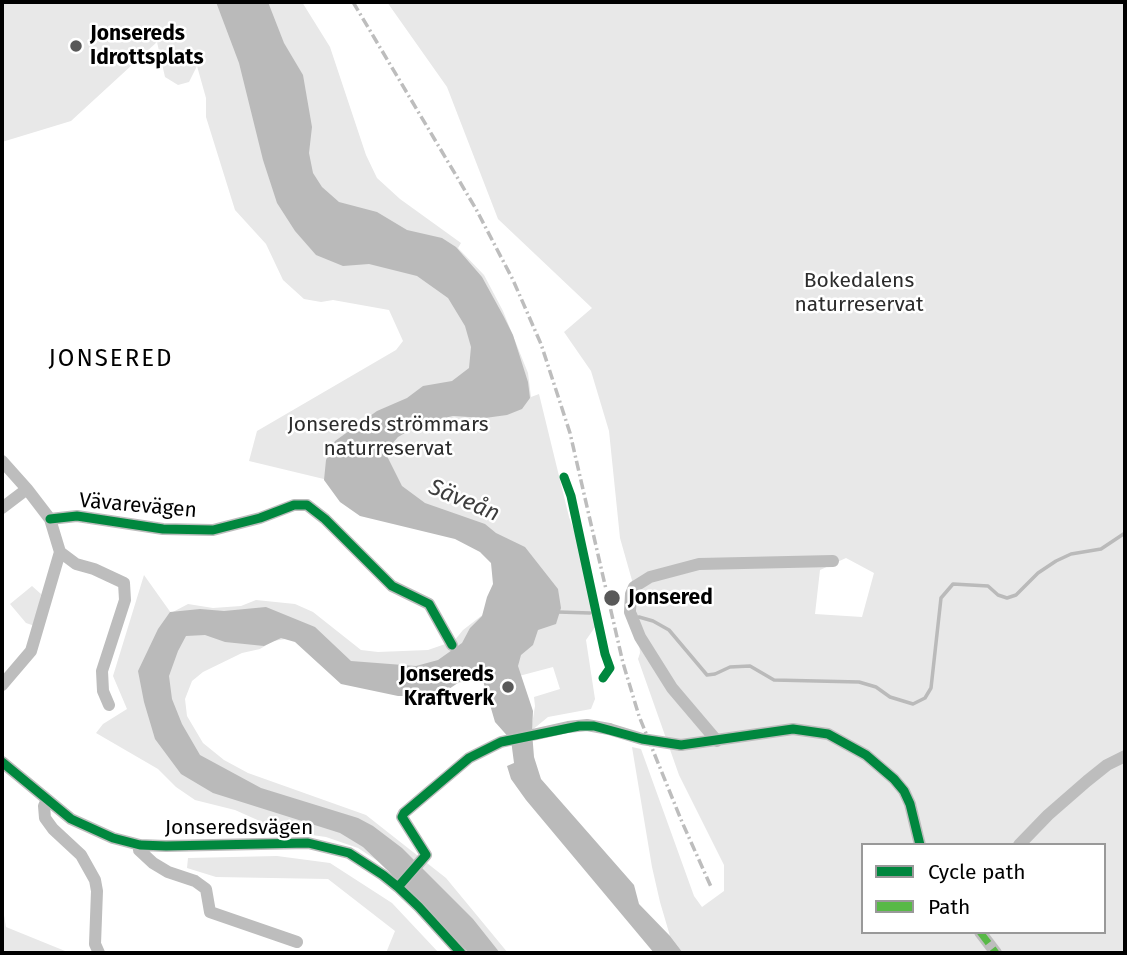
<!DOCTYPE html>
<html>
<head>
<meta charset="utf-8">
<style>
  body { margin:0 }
  #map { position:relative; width:1127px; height:955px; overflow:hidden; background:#fff; font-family:"Fira Sans",sans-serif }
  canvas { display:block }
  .frame { position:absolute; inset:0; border:4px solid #000; pointer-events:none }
  .legend { position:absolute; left:861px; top:843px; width:245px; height:91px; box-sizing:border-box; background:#fff; border:2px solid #999; margin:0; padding:9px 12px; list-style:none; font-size:21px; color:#000 }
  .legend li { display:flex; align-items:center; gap:14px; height:35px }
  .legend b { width:35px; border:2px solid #999 }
</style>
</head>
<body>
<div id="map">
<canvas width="1127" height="955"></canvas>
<div class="frame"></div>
<ul class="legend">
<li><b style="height:9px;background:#00873e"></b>Cycle path</li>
<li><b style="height:9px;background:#58b947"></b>Path</li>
</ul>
</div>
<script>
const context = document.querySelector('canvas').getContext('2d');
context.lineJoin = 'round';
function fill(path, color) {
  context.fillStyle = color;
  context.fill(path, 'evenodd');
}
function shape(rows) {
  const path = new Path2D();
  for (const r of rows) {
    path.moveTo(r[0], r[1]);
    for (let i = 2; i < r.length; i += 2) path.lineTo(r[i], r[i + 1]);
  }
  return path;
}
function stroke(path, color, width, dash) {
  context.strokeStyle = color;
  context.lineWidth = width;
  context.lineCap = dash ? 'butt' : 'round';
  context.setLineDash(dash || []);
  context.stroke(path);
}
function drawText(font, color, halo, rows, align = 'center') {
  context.font = font + ' "Fira Sans",sans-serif';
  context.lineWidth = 5;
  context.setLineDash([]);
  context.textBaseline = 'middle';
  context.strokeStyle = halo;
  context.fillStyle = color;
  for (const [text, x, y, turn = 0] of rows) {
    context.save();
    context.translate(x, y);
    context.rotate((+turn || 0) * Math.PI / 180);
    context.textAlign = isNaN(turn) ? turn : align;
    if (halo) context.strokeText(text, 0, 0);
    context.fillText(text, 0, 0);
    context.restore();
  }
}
fill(shape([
  [2,2,302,2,330,47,366,155,377,178,400,199,461,243,458,248,484,275,503,311,528,373,531,397,539,394,569,517,590,573,597,599,600,620,586,640,595,699,591,709,548,717,531,731,535,706,534,697,560,689,553,667,519,676,496,671,456,684,408,693,292,638,273,641,260,649,242,653,203,672,192,681,185,699,187,716,203,743,224,760,248,773,366,815,446,878,508,953,469,953,390,869,358,848,326,837,305,834,257,834,262,822,235,810,195,800,176,787,158,769,96,733,103,724,127,709,113,676,144,575,171,613,188,604,213,608,241,606,256,600,295,604,313,612,361,650,378,652,428,650,454,641,463,630,485,613,500,583,492,548,328,480,249,461,257,431,396,350,403,341,389,310,333,300,321,302,304,299,283,280,266,244,235,210,206,117,206,98,197,66,189,82,178,85,165,77,157,42,71,121,2,142],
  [387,2,1125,2,1125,953,683,953,670,936,660,902,652,867,632,747,641,749,694,896,702,907,724,891,724,865,679,775,638,659,640,653,636,608,637,598,620,538,609,431,591,371,564,332,592,308,498,219,447,87],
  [846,558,874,573,862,617,815,614,820,570],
  [863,845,1104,845,1104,932,863,932],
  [32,586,41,594,35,626,26,623,10,604],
  [277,856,330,863,392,903,439,953,386,953,395,931,328,879,216,877,187,868,188,858],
  [2,903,6,927,70,953,2,953]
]), '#e8e8e8');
fill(shape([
  [216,2,268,2,284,43,303,75,312,127,309,153,313,173,322,187,339,202,377,212,407,230,442,238,456,247,482,277,504,317,513,335,528,382,530,398,522,409,507,415,485,418,453,416,422,423,398,437,385,452,402,486,425,503,485,524,496,533,525,547,558,589,561,608,556,624,538,630,533,645,521,655,518,666,533,711,532,732,534,757,541,779,634,885,639,904,670,936,683,953,654,953,526,800,511,779,507,766,514,763,511,740,495,722,481,674,468,676,449,689,423,696,398,696,341,684,295,642,281,638,264,646,225,642,205,635,186,636,178,651,169,676,172,699,182,724,200,755,261,788,358,818,373,826,402,848,473,919,500,953,469,953,409,891,363,847,340,833,213,793,181,774,155,739,144,702,138,671,158,629,170,612,200,609,224,611,266,607,315,627,351,661,416,666,438,660,462,643,470,628,482,616,487,597,493,584,491,563,480,552,455,539,360,516,340,502,324,480,326,460,335,441,377,411,407,398,423,386,452,381,469,368,471,347,465,326,448,298,417,276,369,264,343,266,316,255,295,231,277,203,263,160,239,63]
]), '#bababa');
stroke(shape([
  [558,612,590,613],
  [639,617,653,621,669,630,707,675,715,674,730,667,750,666,774,680,859,682,876,687,890,697,913,704,925,698,931,688,941,598,953,584,988,586,998,595,1007,598,1016,595,1038,573,1056,561,1071,554,1101,549,1125,533]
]), '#bababa', 3.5);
stroke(shape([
  [2,461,27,489,2,508],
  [50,519,77,516,163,529,213,530,260,518,294,505,307,505,325,519,392,586,429,604,452,645],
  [60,552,76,564,94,569,124,583,125,600,102,671,103,691,109,705],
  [2,685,31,651,60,552,50,519,27,489],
  [717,741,672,688,640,637,630,612,631,594,634,587,650,577,699,564,833,561],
  [681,745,793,729,828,734,866,755,894,779,904,791,910,804,920,845],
  [2,762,71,819,113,838,140,845,166,846,308,843,349,853,383,875,398,887,419,907,461,953],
  [47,799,44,806,45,818,53,829,81,855,95,880,97,891,95,944,99,953],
  [140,845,139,850,153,863,168,872,195,881,206,889,210,912,297,942],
  [1019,845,1048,815,1087,781,1107,765,1125,756],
  [398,887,426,855,402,817,404,813,469,758,501,742,568,727,587,725,609,729],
  [980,932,996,953]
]), '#bdbdbd', 12);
stroke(shape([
  [353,2,476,209,513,280,541,344,570,433,623,663,639,716,682,822,712,889]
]), '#bdbdbd', 3.5, [10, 3.5, 2, 3.5]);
stroke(shape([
  [609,729,642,739,681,745]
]), '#bdbdbd', 12);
stroke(shape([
  [980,932,996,953]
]), '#58b947', 7, [14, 7]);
stroke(shape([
  [564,477,571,496,605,654,610,668,603,678],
  [50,519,77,516,163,529,213,530,260,518,294,505,307,505,325,519,392,586,429,604,452,645],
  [2,762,71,819,113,838,140,845,166,846,308,843,349,853,383,875,398,887,419,907,461,953],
  [398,887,426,855,402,817,404,813,469,758,501,742,579,726,594,726,642,739,681,745,793,729,828,734,866,755,894,779,904,791,910,804,920,845]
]), '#00873e', 9);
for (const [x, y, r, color] of [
  [76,46,7,"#595959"],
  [612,598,9,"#595959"],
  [508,687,7,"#595959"]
]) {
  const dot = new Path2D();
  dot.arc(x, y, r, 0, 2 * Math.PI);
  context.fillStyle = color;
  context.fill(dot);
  stroke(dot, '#fff', 2.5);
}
drawText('bold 21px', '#000', '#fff', [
  ["Jonsereds",90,34],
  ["Idrottsplats",90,58],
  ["Jonsered",628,598],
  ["Jonsereds",494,675,"right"],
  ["Kraftverk",494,699,"right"]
], 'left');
drawText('21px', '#2c2c2c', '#fff', [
  ["Bokedalens",859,281],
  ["naturreservat",859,305],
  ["Jonsereds strömmars",388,425],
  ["naturreservat",388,449]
]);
drawText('21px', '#000', '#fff', [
  ["Vävarevägen",138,506,5],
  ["Jonseredsvägen",239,828]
]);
drawText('italic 23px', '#3d3d3d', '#fff', [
  ["Säveån",464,501,23]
]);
context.letterSpacing = '2px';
drawText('24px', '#000', '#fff', [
  ["JONSERED",111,359]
]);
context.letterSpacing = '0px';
</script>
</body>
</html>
